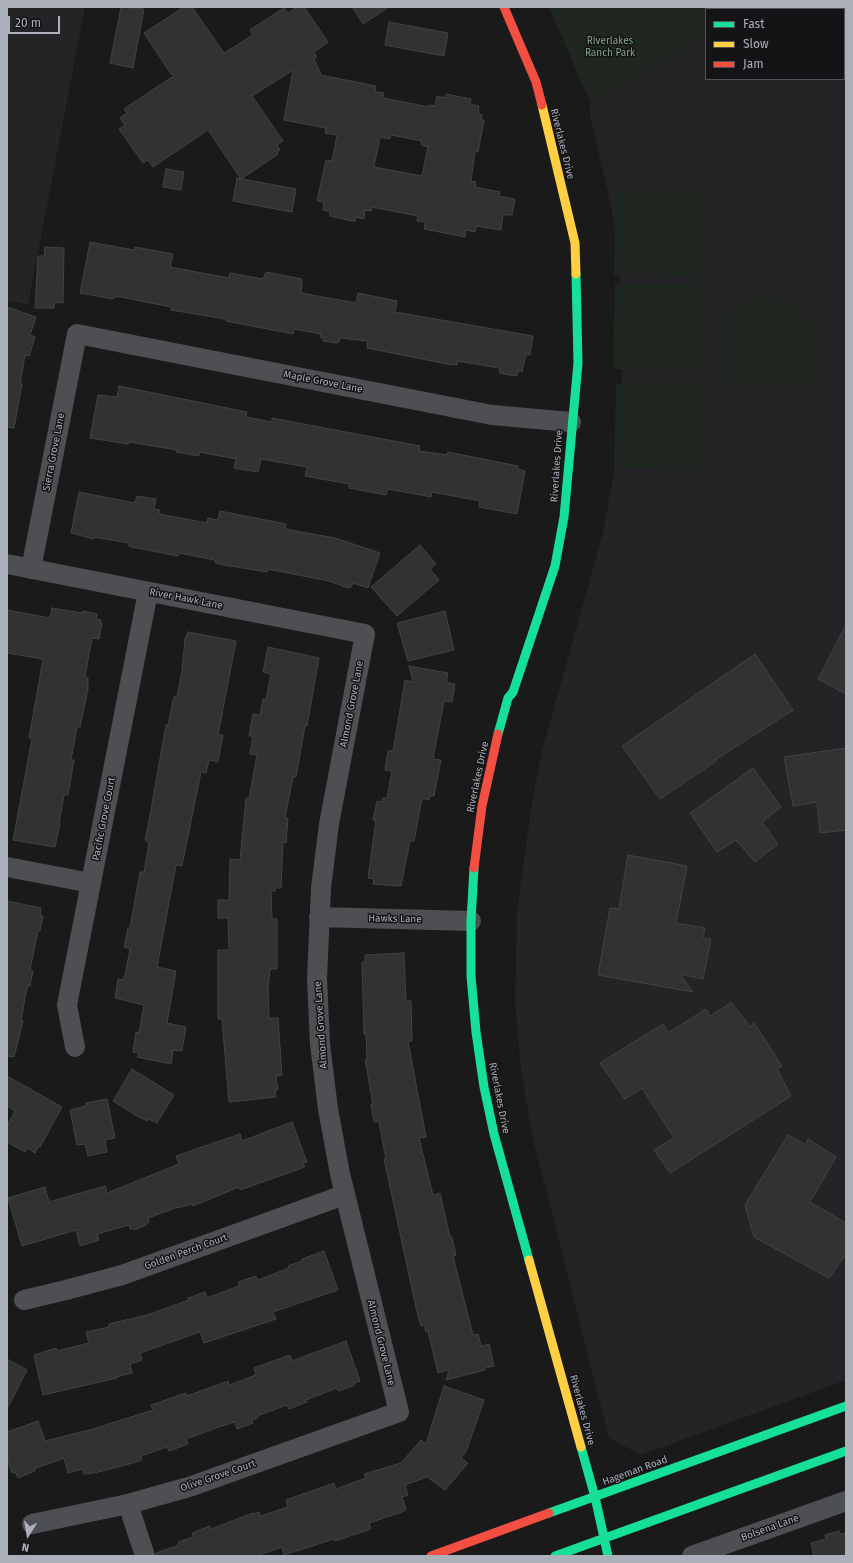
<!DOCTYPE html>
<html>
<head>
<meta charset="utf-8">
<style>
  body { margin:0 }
  #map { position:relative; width:853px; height:1563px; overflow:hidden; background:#1a1a1a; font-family:"Fira Sans",sans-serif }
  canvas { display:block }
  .frame { position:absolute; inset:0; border:8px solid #abb0bb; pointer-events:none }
  .legend { position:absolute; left:705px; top:8px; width:140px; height:72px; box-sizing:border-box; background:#141416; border:1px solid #505258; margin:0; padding:5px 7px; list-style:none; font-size:12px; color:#abb0bb }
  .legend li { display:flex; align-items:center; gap:8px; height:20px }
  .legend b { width:20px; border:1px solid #505258 }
  .north { position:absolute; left:8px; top:1515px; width:40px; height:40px; -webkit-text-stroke:3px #141416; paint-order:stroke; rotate:191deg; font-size:11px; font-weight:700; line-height:16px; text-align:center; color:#abb0bb }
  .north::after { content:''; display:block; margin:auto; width:14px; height:18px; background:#abb0bb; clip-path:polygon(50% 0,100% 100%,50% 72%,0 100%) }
  .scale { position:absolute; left:8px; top:16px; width:52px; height:18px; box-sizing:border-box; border:2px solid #abb0bb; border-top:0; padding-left:5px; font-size:12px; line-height:14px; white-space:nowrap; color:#abb0bb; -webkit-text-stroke:3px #141416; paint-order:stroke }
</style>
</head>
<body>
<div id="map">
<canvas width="853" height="1563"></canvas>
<div class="frame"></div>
<ul class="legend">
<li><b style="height:5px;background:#16e098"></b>Fast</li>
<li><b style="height:5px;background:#ffcf43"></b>Slow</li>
<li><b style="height:5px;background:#f24e42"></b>Jam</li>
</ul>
<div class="north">N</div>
<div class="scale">20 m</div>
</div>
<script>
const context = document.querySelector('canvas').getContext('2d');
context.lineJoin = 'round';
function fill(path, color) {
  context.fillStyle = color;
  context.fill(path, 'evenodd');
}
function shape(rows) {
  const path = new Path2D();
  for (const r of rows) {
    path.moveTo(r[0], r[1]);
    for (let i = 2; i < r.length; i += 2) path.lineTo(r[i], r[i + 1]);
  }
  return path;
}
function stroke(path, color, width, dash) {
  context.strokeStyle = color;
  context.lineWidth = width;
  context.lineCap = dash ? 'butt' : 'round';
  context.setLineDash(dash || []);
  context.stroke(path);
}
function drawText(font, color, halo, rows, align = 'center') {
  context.font = font + ' "Fira Sans",sans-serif';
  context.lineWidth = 3;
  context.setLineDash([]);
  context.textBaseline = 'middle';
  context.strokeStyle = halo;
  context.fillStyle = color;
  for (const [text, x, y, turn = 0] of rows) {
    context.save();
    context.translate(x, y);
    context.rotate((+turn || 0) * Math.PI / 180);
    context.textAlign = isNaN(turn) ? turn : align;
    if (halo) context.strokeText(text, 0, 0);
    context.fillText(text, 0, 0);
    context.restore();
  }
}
fill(shape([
  [7,7,85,7,28,305,7,300],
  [759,7,846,7,846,1380,641,1455,609,1438,532,1135,521,1069,515,1003,517,911,532,802,542,751,603,533,616,461,622,389,622,302,617,244,610,201,590,116,590,102,706,37,706,79,844,79,844,9,756,9]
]), '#242426');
fill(shape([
  [549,7,759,7,756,9,706,9,706,37,590,102],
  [616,190,702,190,700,277,658,275,659,230,657,275,614,275],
  [615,284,701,284,699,370,657,369,658,324,656,369,613,369],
  [760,297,773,298,786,301,798,308,808,318,815,329,820,341,821,354,819,367,809,386,726,385,726,311,747,299],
  [616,384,702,384,700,470,658,469,659,423,657,468,614,468]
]), '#1f2720');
const building = shape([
  [121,7,144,9,133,68,110,63,121,7],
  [184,7,192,7,224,53,253,35,250,30,284,8,288,13,297,7,304,7,328,42,314,52,317,57,314,59,321,75,376,86,375,92,384,93,383,98,429,107,429,105,435,106,437,96,445,98,446,94,471,99,470,104,479,106,478,114,482,115,481,120,484,120,478,152,475,151,471,181,476,182,475,187,500,192,499,196,515,199,512,215,503,215,501,230,476,226,475,232,466,230,465,237,424,229,425,222,417,221,418,216,372,207,371,211,365,210,364,219,356,217,355,221,351,221,330,216,330,212,323,210,324,202,317,201,326,160,332,161,337,135,325,133,326,128,284,120,293,70,252,96,283,141,277,145,280,150,277,152,278,154,241,179,208,130,153,167,148,160,143,163,119,129,125,126,120,118,127,113,124,109,175,75,171,74,144,33,184,7],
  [391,135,422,141,421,145,428,147,422,176,374,167,380,137,390,139,391,135],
  [352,7,389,7,363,24,352,7],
  [389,22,448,33,444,56,385,45,389,22],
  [166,169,184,172,181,190,163,187,166,169],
  [237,178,296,189,292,212,233,201,237,178],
  [90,242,134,250,135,247,173,254,170,267,229,278,230,273,263,279,266,272,302,279,301,293,356,303,358,293,397,301,395,312,533,336,530,355,526,354,522,372,518,371,517,375,514,376,500,373,499,368,457,361,457,365,447,364,367,348,368,341,340,338,339,342,336,343,323,341,323,338,320,337,321,334,294,329,293,334,226,321,226,319,171,310,171,307,121,297,114,297,113,299,80,293,90,242],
  [45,247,64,248,63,303,55,302,54,308,35,308,38,256,44,256,45,247],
  [7,307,36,317,30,335,35,337,29,356,25,355,20,384,22,384,14,428,7,427,7,307],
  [119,386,247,412,246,417,272,422,272,418,420,446,419,451,447,455,448,452,518,466,518,469,525,471,517,514,479,507,480,501,432,492,431,497,388,489,386,495,349,488,349,484,305,476,307,467,261,459,258,472,234,468,236,459,199,452,199,456,176,452,177,450,129,442,128,444,90,438,98,395,117,397,119,386],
  [79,492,135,503,137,496,156,499,154,509,160,510,159,514,207,523,208,518,218,520,220,511,286,524,285,529,335,538,380,553,368,588,353,583,351,587,348,588,329,581,267,569,267,572,218,564,215,562,215,560,179,553,178,556,132,547,129,546,129,543,94,537,94,539,71,533,79,492],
  [420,545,436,564,430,569,439,580,397,616,371,587,420,545],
  [52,608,83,613,83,611,97,614,96,619,101,620,100,623,102,623,99,639,92,638,85,677,88,678,88,689,80,727,77,727,71,760,74,760,68,795,64,795,59,823,60,824,55,847,13,840,32,739,29,738,43,659,7,653,7,610,50,618,52,608],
  [445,611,454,650,408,661,397,623,445,611],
  [846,625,846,694,818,679,846,625],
  [188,632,236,641,218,735,223,735,218,762,209,760,206,773,201,772,182,866,176,865,157,967,176,971,167,1023,186,1027,182,1051,173,1050,171,1064,137,1057,139,1053,133,1052,136,1032,139,1033,144,1005,115,998,118,979,123,980,125,975,130,949,124,947,128,928,130,928,140,872,144,872,149,843,145,840,148,826,166,725,168,725,173,700,174,697,177,697,182,671,185,639,188,632],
  [268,647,319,658,307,726,305,726,296,777,293,777,285,818,288,818,286,843,283,842,281,888,275,888,275,891,271,891,272,919,277,919,277,969,270,969,268,989,269,1018,278,1018,282,1075,276,1076,278,1090,275,1090,276,1097,229,1102,222,1019,218,1019,218,950,229,950,228,918,218,918,218,900,229,900,230,859,240,860,246,798,249,799,257,755,250,754,253,736,249,736,253,714,260,715,263,699,266,699,271,674,263,672,268,647],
  [755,654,793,710,715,760,716,761,660,799,622,746,755,654],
  [409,666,448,673,446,682,455,684,452,702,444,701,433,759,441,760,434,796,430,796,429,800,422,798,414,841,410,841,401,886,373,884,374,879,368,878,376,820,373,820,377,801,382,802,383,798,387,798,392,771,385,770,388,751,393,751,405,680,413,682,409,666],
  [846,748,846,830,820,833,817,802,793,806,784,757,846,748],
  [753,768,781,807,762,822,778,844,755,862,736,840,717,852,690,813,753,768],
  [628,855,687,866,676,923,705,928,703,938,711,939,703,979,680,974,693,992,598,975,610,908,619,909,628,855],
  [7,901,41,908,40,916,43,916,40,931,38,931,30,970,33,971,30,986,28,986,26,993,21,1021,23,1021,14,1057,7,1056,7,901],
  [404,953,406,1001,411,1001,412,1041,408,1041,426,1137,419,1138,432,1191,433,1195,440,1193,450,1237,452,1237,456,1255,453,1256,473,1335,478,1334,481,1346,489,1344,494,1366,485,1368,485,1370,446,1380,449,1370,438,1373,428,1331,426,1332,424,1325,421,1326,417,1312,384,1159,386,1160,380,1127,379,1121,374,1122,371,1104,373,1104,365,1060,367,1060,366,1034,364,1034,362,962,365,961,365,955,404,953],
  [731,1003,751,1027,754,1023,782,1066,777,1069,791,1096,670,1173,654,1150,674,1138,642,1088,625,1099,600,1063,663,1024,668,1033,706,1009,710,1016,731,1003],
  [132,1069,174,1095,157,1123,149,1119,147,1121,137,1116,113,1101,132,1069],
  [7,1076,62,1107,40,1147,39,1146,35,1153,27,1148,25,1152,7,1142,7,1126,15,1111,7,1106,7,1076],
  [107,1099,115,1138,105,1140,107,1152,88,1156,85,1144,77,1145,70,1110,86,1106,86,1103,107,1099],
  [292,1122,307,1162,303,1163,305,1167,240,1190,239,1187,193,1206,192,1204,178,1208,178,1207,148,1218,149,1222,146,1224,146,1225,134,1230,133,1228,130,1229,129,1225,97,1234,99,1240,80,1246,76,1230,22,1246,8,1198,45,1187,49,1202,105,1186,107,1193,179,1164,176,1156,240,1134,242,1141,292,1122],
  [788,1135,806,1145,808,1139,836,1157,810,1202,846,1223,846,1254,829,1278,754,1237,745,1205,788,1135],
  [324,1251,338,1290,273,1312,276,1319,204,1343,200,1332,140,1353,142,1360,130,1364,132,1373,116,1377,117,1378,43,1395,34,1355,56,1348,57,1351,89,1343,86,1332,109,1327,109,1324,147,1315,189,1300,188,1298,205,1292,207,1298,239,1286,238,1282,256,1276,258,1280,289,1268,288,1266,302,1261,302,1259,324,1251],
  [346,1341,360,1381,354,1383,355,1385,338,1391,337,1388,306,1400,307,1402,289,1409,287,1405,257,1416,258,1418,252,1420,253,1423,237,1429,235,1422,219,1427,186,1439,188,1444,169,1451,167,1447,141,1456,142,1460,126,1465,94,1473,84,1474,83,1469,68,1473,64,1458,34,1469,35,1471,18,1478,15,1472,12,1473,7,1458,7,1432,38,1421,45,1441,93,1429,153,1410,151,1405,186,1393,187,1396,228,1381,229,1385,256,1375,254,1368,290,1355,292,1361,346,1341],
  [7,1359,27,1370,7,1409,7,1359],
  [444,1386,484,1400,466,1452,461,1458,468,1463,445,1490,427,1477,405,1485,408,1495,402,1497,406,1509,402,1512,369,1523,371,1529,335,1541,334,1539,284,1555,282,1547,256,1556,156,1556,156,1553,179,1545,178,1542,193,1537,192,1533,210,1526,211,1529,253,1513,254,1514,259,1512,261,1516,288,1507,286,1500,334,1483,336,1489,366,1478,364,1474,401,1463,421,1440,426,1444,444,1386],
  [839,1531,840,1534,846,1533,846,1556,814,1556,811,1543,826,1539,825,1535,839,1531]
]);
fill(building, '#323232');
stroke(building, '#424346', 1);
stroke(shape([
  [7,564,365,634,329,824,321,888,317,978,320,1044,328,1109,340,1174,399,1412,189,1487,128,1504,32,1524],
  [31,569,77,334,492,415,571,422],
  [7,867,91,883],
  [319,917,471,921],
  [75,1047,67,1005,148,592],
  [24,1300,66,1290,122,1275,344,1195],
  [128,1504,145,1556],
  [692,1556,846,1501]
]), '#4d4f53', 20);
stroke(shape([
  [498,734,508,698,513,692,555,566,564,517,578,363,576,274],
  [474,868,471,921,471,976,476,1032,484,1087,494,1134,529,1260],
  [581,1447,595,1497,608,1556],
  [549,1513,846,1406],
  [555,1556,846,1451]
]), '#16e098', 9);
stroke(shape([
  [542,105,575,243,576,274],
  [529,1260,581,1447]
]), '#ffcf43', 9);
stroke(shape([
  [504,7,536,82,542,105],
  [474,868,482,806,498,734],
  [431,1556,549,1513]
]), '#f24e42', 9);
drawText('10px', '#81a782', '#141416', [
  ["Riverlakes",610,41],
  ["Ranch Park",610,53]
]);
drawText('10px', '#abb0bb', '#141416', [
  ["Riverlakes Drive",562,144,76],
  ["Maple Grove Lane",323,382,11],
  ["Sierra Grove Lane",54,452,-79],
  ["Riverlakes Drive",557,466,-86],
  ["River Hawk Lane",186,599,11],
  ["Almond Grove Lane",352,704,-79],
  ["Riverlakes Drive",478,777,-78],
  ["Pacific Grove Court",104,819,-79],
  ["Hawks Lane",395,919,1],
  ["Almond Grove Lane",321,1025,-94],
  ["Riverlakes Drive",499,1098,79],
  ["Golden Perch Court",186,1252,-20],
  ["Almond Grove Lane",381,1343,76],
  ["Riverlakes Drive",582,1410,75],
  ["Hageman Road",635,1471,-20],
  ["Olive Grove Court",218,1476,-19],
  ["Bolsena Lane",770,1528,-20]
]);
</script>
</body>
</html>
